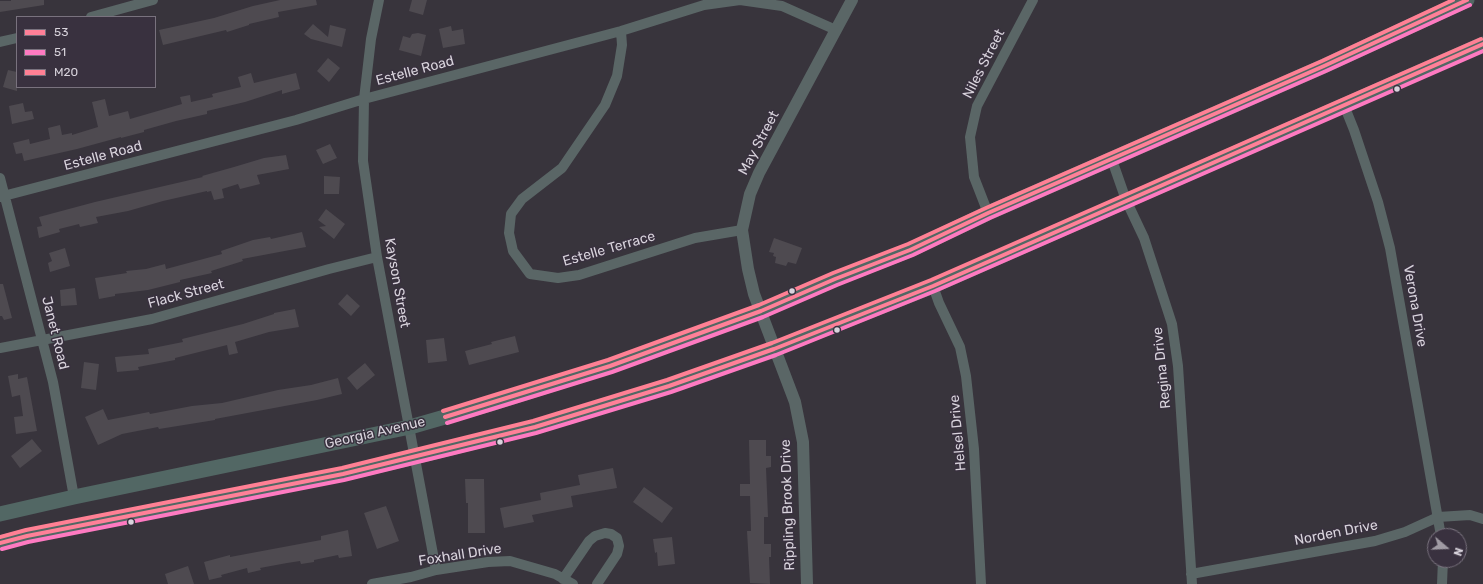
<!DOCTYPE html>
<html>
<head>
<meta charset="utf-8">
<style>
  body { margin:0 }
  #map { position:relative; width:1483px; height:584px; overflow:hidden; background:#38343c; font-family:Rubik,sans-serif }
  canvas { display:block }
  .legend { position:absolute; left:16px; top:16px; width:140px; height:72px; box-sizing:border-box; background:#39313f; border:1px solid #79727e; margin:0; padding:5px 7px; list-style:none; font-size:12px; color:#d8d3dc }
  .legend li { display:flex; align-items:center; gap:8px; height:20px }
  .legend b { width:20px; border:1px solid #79727e }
  .north { position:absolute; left:1427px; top:528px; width:40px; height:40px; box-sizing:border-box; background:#39313f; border:1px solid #79727e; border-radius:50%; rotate:109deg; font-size:11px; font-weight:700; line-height:16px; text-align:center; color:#d8d3dc }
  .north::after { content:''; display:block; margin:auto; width:14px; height:18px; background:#a09ba4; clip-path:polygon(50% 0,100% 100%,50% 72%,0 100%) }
</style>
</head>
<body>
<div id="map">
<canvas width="1483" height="584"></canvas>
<ul class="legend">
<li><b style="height:5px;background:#ff8098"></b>53</li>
<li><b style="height:5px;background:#fe7ac1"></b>51</li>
<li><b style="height:5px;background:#ff8094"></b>M20</li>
</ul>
<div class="north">N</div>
</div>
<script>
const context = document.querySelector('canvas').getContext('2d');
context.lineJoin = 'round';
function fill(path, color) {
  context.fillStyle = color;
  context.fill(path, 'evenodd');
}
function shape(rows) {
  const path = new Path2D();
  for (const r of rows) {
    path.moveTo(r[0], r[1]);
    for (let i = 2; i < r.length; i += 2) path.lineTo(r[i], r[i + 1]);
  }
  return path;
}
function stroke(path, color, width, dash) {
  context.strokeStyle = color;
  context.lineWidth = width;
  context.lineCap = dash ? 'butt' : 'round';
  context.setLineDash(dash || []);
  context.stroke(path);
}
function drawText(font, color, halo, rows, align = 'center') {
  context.font = font + ' Rubik,sans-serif';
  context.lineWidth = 3;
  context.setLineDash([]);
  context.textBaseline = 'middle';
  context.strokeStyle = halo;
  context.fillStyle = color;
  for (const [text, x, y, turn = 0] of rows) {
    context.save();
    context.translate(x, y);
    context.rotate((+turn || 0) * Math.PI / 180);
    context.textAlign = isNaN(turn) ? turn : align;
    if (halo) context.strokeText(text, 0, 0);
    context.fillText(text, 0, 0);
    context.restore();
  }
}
fill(shape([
  [11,0,44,0,44,5,0,12,0,1,11,1],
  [280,0,316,0,317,5,278,12,279,17,249,24,249,25,227,32,226,30,163,45,159,30,214,18,253,6],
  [412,0,427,0,423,15,409,11],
  [313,24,328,37,330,25,346,29,342,47,311,39,304,34],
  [451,26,452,31,463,29,465,44,443,48,439,29],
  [418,33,426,35,421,56,399,50,403,36,410,38,412,34],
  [328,58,340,68,329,82,317,71],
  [8,70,17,72,17,91,3,87],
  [251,73,254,83,296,73,300,89,282,94,282,90,245,102,207,111,207,114,176,121,144,130,144,132,121,138,121,137,77,149,24,161,22,153,16,154,13,143,29,139,30,144,50,139,48,128,60,125,62,135,72,133,72,135,98,127,92,102,105,99,109,116,128,111,130,119,182,104,180,97,190,95,191,102,213,97,212,94,241,87,238,77],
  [23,103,25,112,32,111,34,119,12,124,9,106],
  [330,144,337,158,323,164,316,150],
  [286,155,289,169,257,175,260,184,240,189,238,184,222,189,224,198,214,200,211,191,207,192,207,191,163,201,128,211,96,217,98,223,80,227,79,224,59,229,60,232,39,238,37,227,42,226,39,217,95,202,203,177,202,176,234,167,264,158],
  [324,176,340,177,339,194,324,194],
  [326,209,345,224,334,239,319,227,326,226,318,220],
  [302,232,306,247,242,259,243,261,211,271,212,273,180,280,180,282,148,290,115,294,115,296,99,299,95,278,127,273,126,271,146,269,165,264,166,269,222,254,221,251,253,240,270,237,271,239],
  [774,238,802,248,796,264,788,262,786,266,775,263,776,257,773,256,774,253,769,252],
  [65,248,70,266,50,272,48,263,52,261,49,253],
  [0,284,3,284,12,318,4,320,2,316,0,316],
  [75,288,77,305,61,306,60,290],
  [347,294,360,306,351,316,338,304],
  [295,309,299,327,269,332,235,342,238,353,229,355,227,345,175,358,175,360,138,367,139,370,117,372,115,357,149,354,148,349,183,342,182,339,243,324,274,314,274,313],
  [515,336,519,352,469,365,465,351,492,344,491,342],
  [444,338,447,361,428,363,426,340],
  [84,362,99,364,96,390,81,388],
  [365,363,375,375,357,390,347,378],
  [18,374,18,379,27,377,37,431,16,434,14,417,23,416,20,395,12,397,8,376],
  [338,378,342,394,317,400,215,419,215,420,159,429,158,427,122,434,98,445,85,417,103,409,108,420,149,412,150,414,192,406,222,403,278,390,311,385],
  [32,439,42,451,20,468,11,456],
  [749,440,766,440,766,456,771,456,771,467,766,468,768,517,764,517,764,544,771,544,771,557,769,557,770,584,750,583,747,531,751,531,750,496,740,496,740,484,750,484],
  [613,468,617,488,571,496,573,507,532,515,534,522,504,528,500,508,541,500,540,493,580,485,578,475],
  [465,479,484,479,485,533,468,533,468,503,466,503],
  [644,487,673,508,662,523,633,502],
  [386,506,399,541,377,549,364,513],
  [348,530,352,556,339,558,338,555,314,560,314,562,301,564,300,561,287,563,260,568,261,570,248,573,247,568,221,575,222,577,209,580,204,562,230,555,230,557,321,540,321,536],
  [672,537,675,564,658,566,657,552,655,553,653,539],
  [188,566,194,584,168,584,165,574]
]), '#4e4a50');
stroke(shape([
  [379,0,371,39,364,99,363,161,377,257,436,570],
  [91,17,153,0],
  [621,31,622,45,617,76,605,105,562,168,522,199,511,214,509,233,513,251,530,274,558,278,579,275,695,238,742,230],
  [0,42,17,38],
  [1344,105,1354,130,1378,202,1390,248,1441,536],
  [1112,160,1126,200,1144,238,1172,324,1178,366,1192,584],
  [0,178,53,382,74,497],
  [0,197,296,120,364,99,621,31,704,5,740,0,782,6,836,30],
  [988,213,974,177,970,137,977,106,1033,0],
  [933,286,939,303,960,347,966,376,974,449,981,584],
  [0,348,152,319,329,269,377,257],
  [1191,574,1375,541,1405,532,1438,517,1470,515,1483,519],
  [563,579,589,541,595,536,605,533,611,534,617,538,619,546,617,554,597,584],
  [372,584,411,577,436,570,488,562,510,561,555,574,573,584],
  [1442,584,1443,560]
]), '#5a6666', 10);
stroke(shape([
  [807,584,803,442,795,402,754,294,748,269,742,230,750,194,759,173,852,0]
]), '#5a6666', 12);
stroke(shape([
  [0,514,74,497,410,427,490,404,610,366,761,311,835,279,910,250,988,213,1324,66,1467,0],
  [0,543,27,536,343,474,415,457,535,427,669,386,774,349,933,286,1483,44]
]), '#526764', 15);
stroke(shape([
  [445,417,610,366,761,311,835,279,910,250,988,213,1324,66,1467,0],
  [0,543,27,536,343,474,535,427,669,386,774,349,933,286,1483,44]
]), '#ff8098', 4);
stroke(shape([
  [447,423,612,372,763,317,837,285,913,255,990,218,1326,71,1470,5],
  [2,549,28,542,344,480,536,433,671,392,776,355,935,291,1483,51]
]), '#fe7ac1', 4);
stroke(shape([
  [443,411,608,360,759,305,833,273,908,244,986,208,1322,61,1453,0],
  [0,537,26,530,342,468,533,421,667,380,772,343,931,280,1481,39]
]), '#ff8094', 4);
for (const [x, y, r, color] of [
  [1397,89,3.5,"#d8d3dc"],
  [792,291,3.5,"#d8d3dc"],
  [837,330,3.5,"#d8d3dc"],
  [500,442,3.5,"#d8d3dc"],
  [131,522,3.5,"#d8d3dc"]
]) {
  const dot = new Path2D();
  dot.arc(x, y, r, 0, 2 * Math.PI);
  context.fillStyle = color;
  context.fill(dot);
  stroke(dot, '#39313f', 1.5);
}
drawText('14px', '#d8d3dc', '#39313f', [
  ["Niles Street",984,64,-63],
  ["Estelle Road",415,71,-15],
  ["May Street",759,143,-62],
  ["Estelle Road",103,156,-15],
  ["Estelle Terrace",609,249,-16],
  ["Kayson Street",397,283,80],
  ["Flack Street",186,294,-15],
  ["Verona Drive",1415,306,80],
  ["Janet Road",55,333,76],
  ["Regina Drive",1162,368,-96],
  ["Georgia Avenue",375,433,-13],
  ["Helsel Drive",958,433,-95],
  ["Rippling Brook Drive",788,505,-92],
  ["Norden Drive",1336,533,-11],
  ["Foxhall Drive",460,555,-9]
]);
</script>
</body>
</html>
